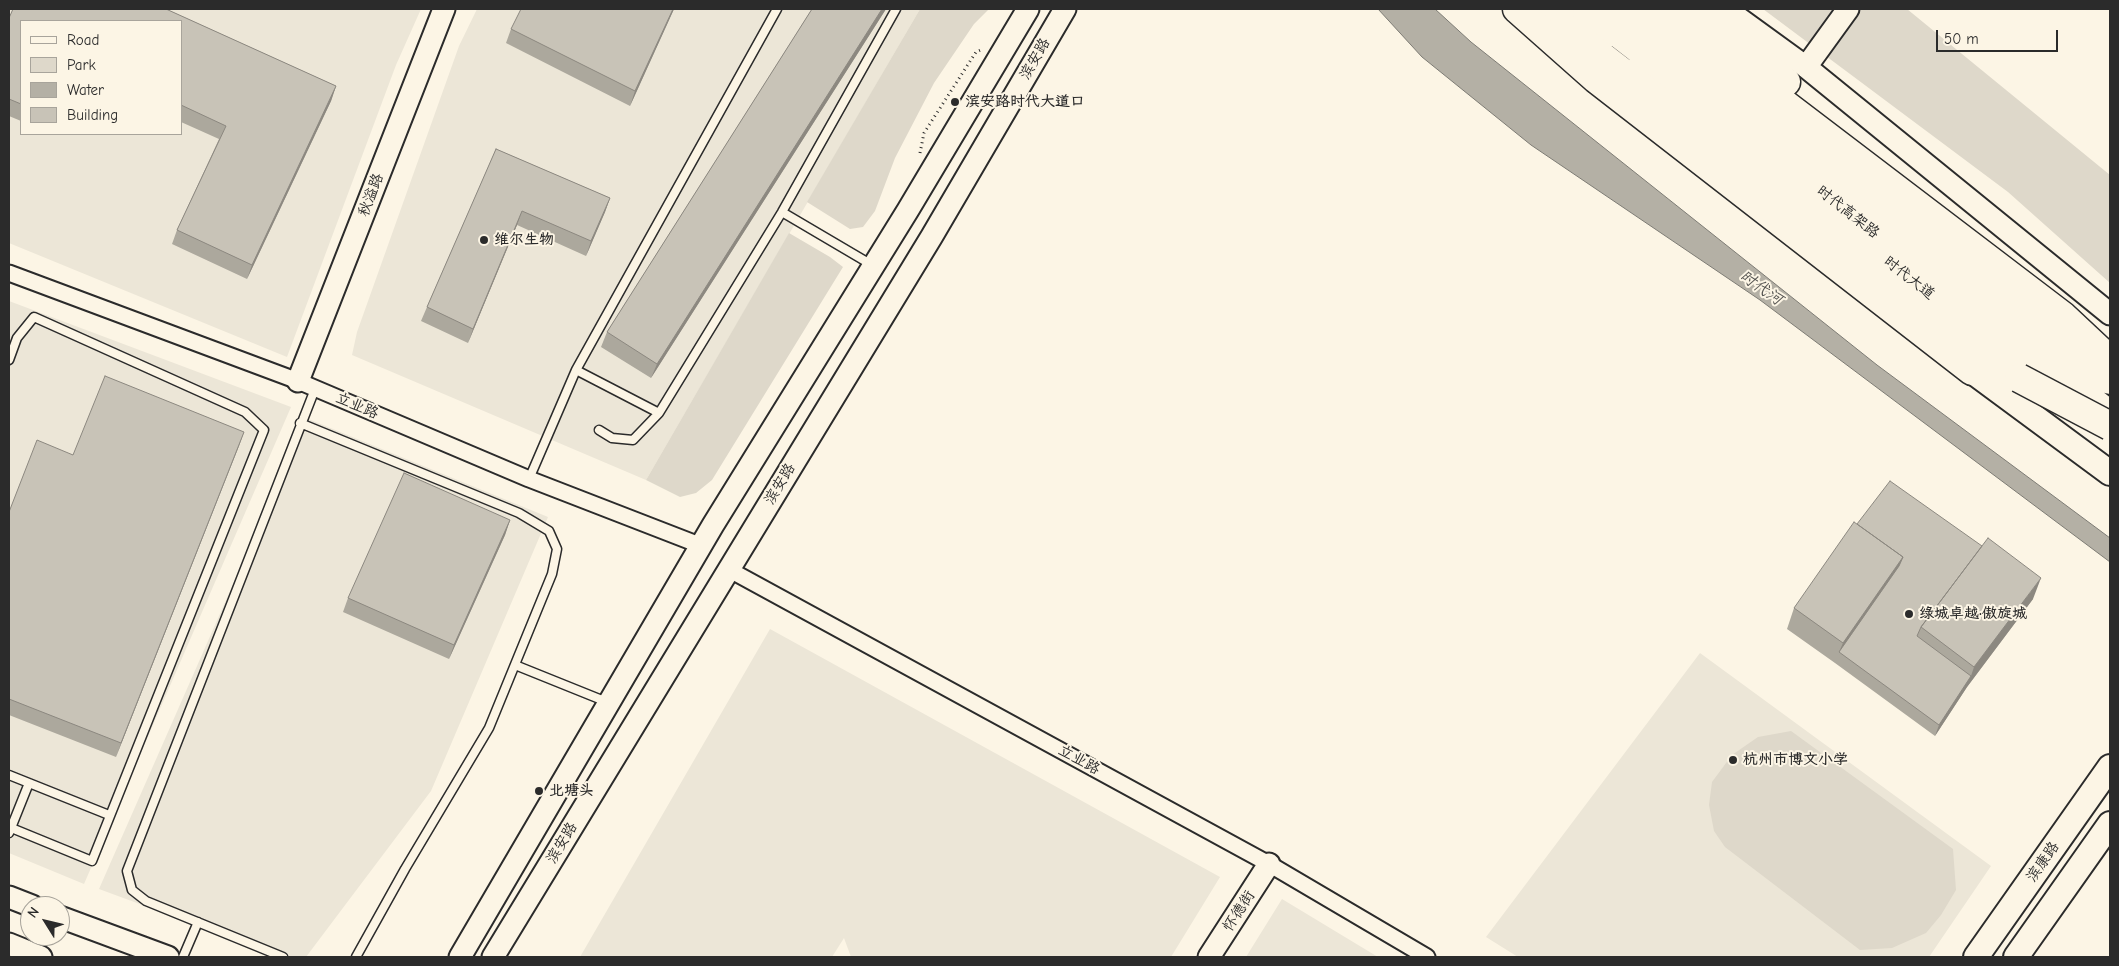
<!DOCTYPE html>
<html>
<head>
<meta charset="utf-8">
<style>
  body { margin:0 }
  #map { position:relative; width:2119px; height:966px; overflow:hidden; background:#fcf5e5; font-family:"Comic Neue",sans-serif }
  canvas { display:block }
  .frame { position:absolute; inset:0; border:10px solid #2b2b2b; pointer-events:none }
  .legend { position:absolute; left:20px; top:20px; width:162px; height:115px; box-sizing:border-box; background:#fcf5e5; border:1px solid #a8a49b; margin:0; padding:6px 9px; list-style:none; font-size:15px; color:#2b2b2b }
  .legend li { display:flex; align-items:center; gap:10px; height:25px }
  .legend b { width:25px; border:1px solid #a8a49b }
  .north { position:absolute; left:20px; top:896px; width:50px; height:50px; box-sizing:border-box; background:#fcf5e5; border:1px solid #a8a49b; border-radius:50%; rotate:306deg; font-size:14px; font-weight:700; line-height:20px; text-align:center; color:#2b2b2b }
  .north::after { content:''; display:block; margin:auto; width:18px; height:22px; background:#2b2b2b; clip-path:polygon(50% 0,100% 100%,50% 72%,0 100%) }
  .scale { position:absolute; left:1936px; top:30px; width:122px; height:22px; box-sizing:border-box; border:2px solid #2b2b2b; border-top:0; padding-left:6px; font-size:15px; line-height:18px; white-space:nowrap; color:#2b2b2b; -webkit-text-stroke:4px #fcf5e5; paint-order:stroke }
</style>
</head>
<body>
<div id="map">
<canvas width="2119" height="966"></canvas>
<div class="frame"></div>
<ul class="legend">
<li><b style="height:6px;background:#fcf5e5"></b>Road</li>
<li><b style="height:14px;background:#ded8ca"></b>Park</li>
<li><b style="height:14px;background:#b4b0a5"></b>Water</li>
<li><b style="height:14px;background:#c8c3b7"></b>Building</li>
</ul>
<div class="north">N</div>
<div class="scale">50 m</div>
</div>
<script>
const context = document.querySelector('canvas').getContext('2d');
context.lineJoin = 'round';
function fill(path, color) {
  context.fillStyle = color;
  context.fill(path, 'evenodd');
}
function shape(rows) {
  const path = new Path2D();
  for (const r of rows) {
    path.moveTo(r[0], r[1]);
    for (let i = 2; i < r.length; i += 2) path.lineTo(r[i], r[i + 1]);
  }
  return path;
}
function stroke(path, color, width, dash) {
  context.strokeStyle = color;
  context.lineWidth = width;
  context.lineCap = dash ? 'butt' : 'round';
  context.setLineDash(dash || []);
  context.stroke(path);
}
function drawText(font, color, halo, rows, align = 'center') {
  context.font = font + ' "Comic Neue","LXGW WenKai TC",sans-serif';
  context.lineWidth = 4;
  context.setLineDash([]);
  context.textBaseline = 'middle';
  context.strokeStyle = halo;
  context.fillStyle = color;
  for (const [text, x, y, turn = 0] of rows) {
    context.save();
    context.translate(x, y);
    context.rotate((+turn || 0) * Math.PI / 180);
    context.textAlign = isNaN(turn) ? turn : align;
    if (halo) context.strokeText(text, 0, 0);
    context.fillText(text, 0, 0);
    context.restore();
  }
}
fill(shape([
  [9,9,421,9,396,65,287,357,9,243],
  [21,21,181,21,181,134,21,134],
  [477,9,920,9,646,480,352,355,357,332,459,46],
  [9,301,291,407,84,884,9,853],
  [306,418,548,517,431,791,306,957,283,957,99,889],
  [770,629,1220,877,1171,957,851,957,844,938,832,957,580,957],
  [1700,653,1991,866,1929,957,1518,957,1486,937],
  [1282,899,1378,957,1246,957]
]), '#ece6d7');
fill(shape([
  [920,9,989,9,974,24,934,83,895,158,875,211,863,227,850,229,807,202],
  [1763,9,1907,9,2110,175,2110,283,2008,192],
  [789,233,830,257,843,267,712,480,696,493,680,497,646,480],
  [1791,731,1953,849,1956,890,1941,915,1926,933,1892,948,1860,950,1725,847,1714,831,1709,805,1712,782,1732,755,1758,737]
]), '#ded8ca');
const water = shape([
  [1378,9,1435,9,1471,42,1877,365,2110,538,2110,562,1760,300,1531,145,1422,57,1378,9]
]);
fill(water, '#b4b0a5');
stroke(water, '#7d7b74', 1);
const lane = shape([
  [782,212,872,265],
  [9,360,17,338,34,317,245,412,264,430,92,861,9,827],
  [576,370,659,413],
  [300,423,519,513,549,531,557,549,552,574,489,728,405,869,356,957],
  [599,430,612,438,633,440,659,413,782,212,896,9],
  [529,479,576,370,777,9],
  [515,665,607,702],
  [9,775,109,815],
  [9,833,29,783],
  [183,957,198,922],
  [283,957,146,901,132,890,127,871,315,389]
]);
const street = shape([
  [9,273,298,381,529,479,702,546],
  [728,569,1269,864,1427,957]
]);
const secondary = shape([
  [1726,9,1806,67,2110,314],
  [1806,67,1848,9],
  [298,381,444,9],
  [9,897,32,906],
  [60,917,168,957],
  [9,944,41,957],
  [460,957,713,525,908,210,1028,9],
  [493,957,932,236,1065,9],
  [1209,957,1269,864]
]);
const primary = shape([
  [1543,9,1564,27],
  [1565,9,1603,38],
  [1639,67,1747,151],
  [1972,371,2110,473],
  [1976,957,2110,767],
  [2016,957,2110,824]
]);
const highway = shape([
  [1517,9,1596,79,1972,371],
  [1587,9,2110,415],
  [1622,9,2110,380],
  [1660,9,2063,316,2110,360],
  [1695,9,1786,82],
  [1564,27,2019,378]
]);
stroke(lane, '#2b2b2b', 11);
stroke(street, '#2b2b2b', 19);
stroke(secondary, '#2b2b2b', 25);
stroke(primary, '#2b2b2b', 28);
stroke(highway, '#2b2b2b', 31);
stroke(shape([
  [920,153,924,133,976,52,983,49]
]), '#2b2b2b', 3, [1, 4]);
stroke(lane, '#fcf5e5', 8);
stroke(street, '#fcf5e5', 15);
stroke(secondary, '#fcf5e5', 21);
stroke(primary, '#fcf5e5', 24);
stroke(highway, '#fcf5e5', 28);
const highwayBridge = shape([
  [2019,378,2110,426]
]);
stroke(highwayBridge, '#2b2b2b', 31, []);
stroke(highwayBridge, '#fcf5e5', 28);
fill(shape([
  [13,9,166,9,336,86,331,101,247,279,172,244,177,230,219,139,181,122,181,21,21,21,21,121,9,116,9,18],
  [674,9,630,106,506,43,511,29],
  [812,9,886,9,651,378,601,347,607,332],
  [496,149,610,198,605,212,586,256,517,225,468,343,421,321,427,307],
  [244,432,116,757,9,715,9,512,73,455],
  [510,520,505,535,449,659,343,612,348,598],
  [1857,524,2033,599,1967,687,1935,736,1835,663,1787,629,1794,608]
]), '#aca89d');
fill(shape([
  [673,9,674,9,630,106,635,91],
  [882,9,886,9,651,378,657,364],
  [336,86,331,101,247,279,252,265],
  [610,198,605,212,586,256,591,241],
  [522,211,517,225,468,343,473,329],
  [244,432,239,446,116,757,121,743],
  [510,520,505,535,449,659,454,645],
  [1903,557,1895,577,1839,652,1843,643],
  [2041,578,2033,599,1967,687,1935,736,1939,725,1971,676,1974,667]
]), '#8c8880');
const building = shape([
  [13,9,166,9,336,86,252,265,177,230,226,126,181,105,181,21,21,21,21,104,9,99,9,18,13,9],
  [521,9,673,9,635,91,511,29,521,9],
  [812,9,882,9,657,364,607,332,812,9],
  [496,149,610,198,591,241,522,211,473,329,427,307,496,149],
  [105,376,244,432,121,743,9,699,9,512,37,440,73,455,105,376],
  [404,473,510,520,454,645,348,598,404,473],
  [1890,481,1982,546,1921,627,1917,636,1971,676,1939,725,1839,652,1899,566,1903,557,1857,524,1890,481],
  [1854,522,1903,557,1843,643,1794,608,1854,522],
  [1988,538,2041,578,1974,667,1921,627,1988,538]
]);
fill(building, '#c8c3b7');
stroke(building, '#8c8880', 1);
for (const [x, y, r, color] of [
  [955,102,5,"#2b2b2b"],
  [484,240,5,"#2b2b2b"],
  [1909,614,5,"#2b2b2b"],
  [1733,760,5,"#2b2b2b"],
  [539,791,5,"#2b2b2b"]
]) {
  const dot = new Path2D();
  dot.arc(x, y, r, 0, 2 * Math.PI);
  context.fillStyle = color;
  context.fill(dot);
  stroke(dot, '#fcf5e5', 2);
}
drawText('15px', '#2b2b2b', '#fcf5e5', [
  ["滨安路",1035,59,-60],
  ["秋溢路",371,195,-69],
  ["时代高架路",1848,212,38],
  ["时代大道",1909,278,38],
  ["立业路",357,406,23],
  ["滨安路",780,484,-59],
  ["立业路",1079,760,29],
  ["滨安路",562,843,-59],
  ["滨康路",2043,862,-55],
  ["怀德街",1239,911,-57]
]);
drawText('bold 15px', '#2b2b2b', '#fcf5e5', [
  ["滨安路时代大道口",965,102],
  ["维尔生物",494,240],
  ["绿城卓越·傲旋城",1919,614],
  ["杭州市博文小学",1743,760],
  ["北塘头",549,791]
], 'left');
drawText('italic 16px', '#545350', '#fcf5e5', [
  ["时代河",1761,288,35]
]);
</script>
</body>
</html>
